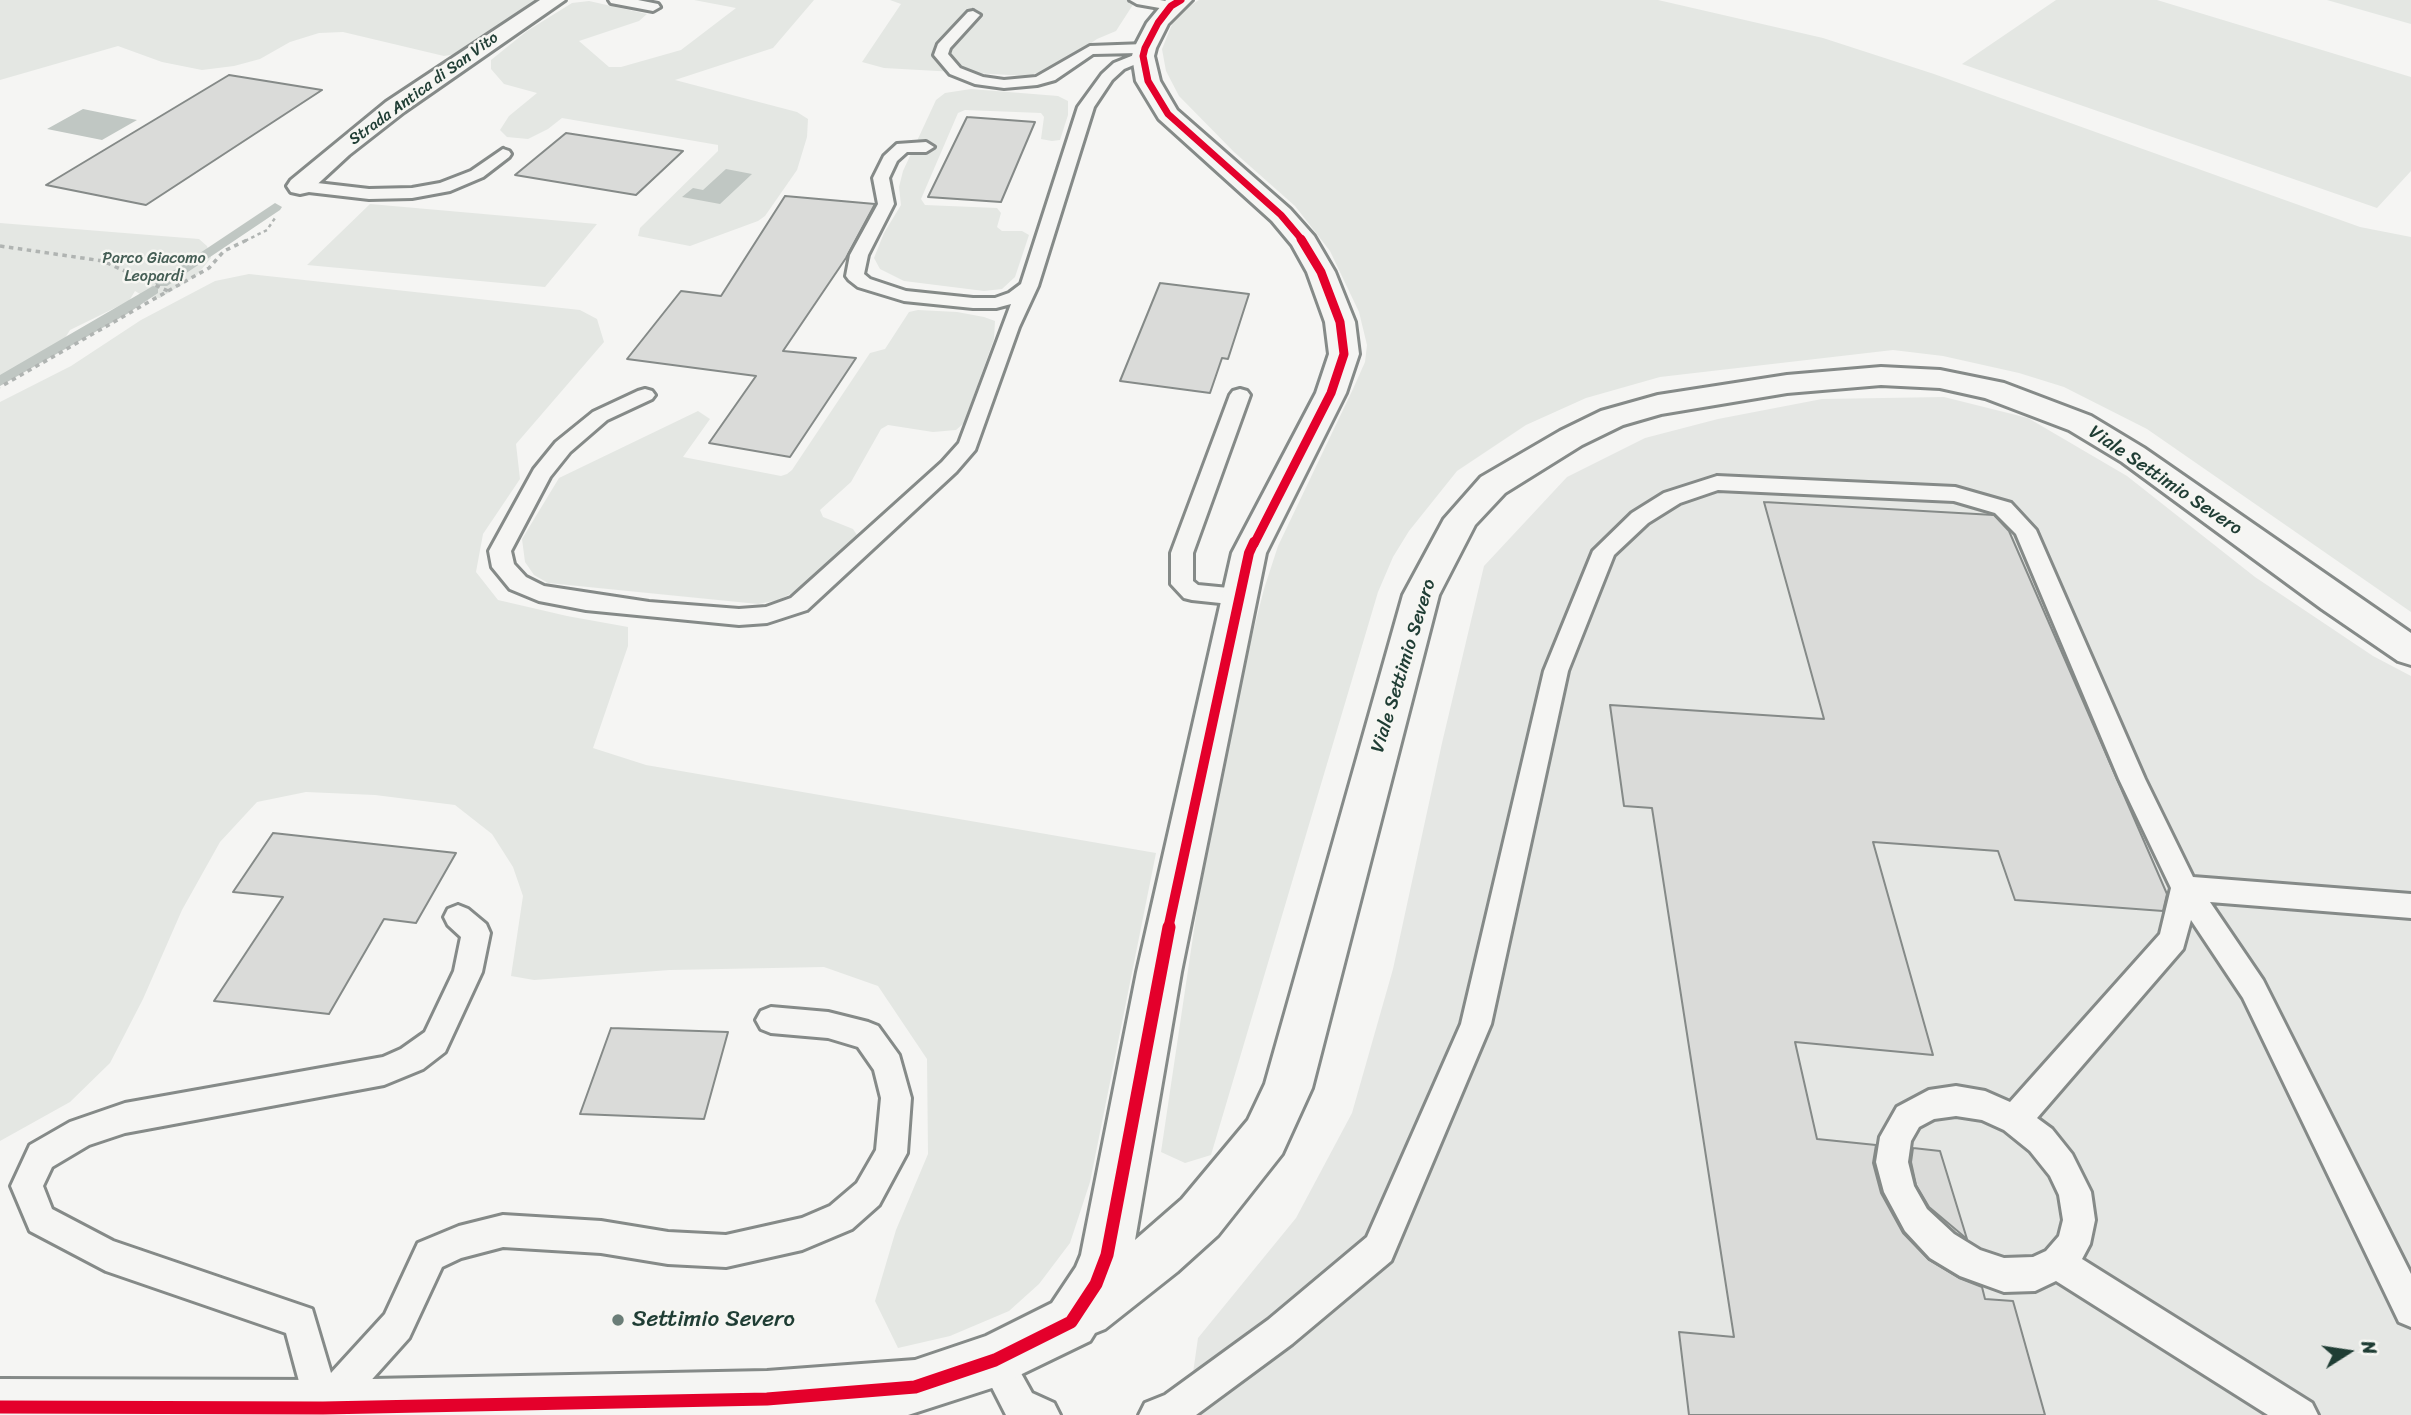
<!DOCTYPE html>
<html>
<head>
<meta charset="utf-8">
<style>
  body { margin:0 }
  #map { position:relative; width:2411px; height:1415px; overflow:hidden; background:#f5f5f3; font-family:Sriracha,sans-serif }
  canvas { display:block }
  .north { position:absolute; left:2313px; top:1317px; width:70px; height:70px; -webkit-text-stroke:5px #f6f6f2; paint-order:stroke; rotate:78deg; font-size:19px; font-weight:700; line-height:28px; text-align:center; color:#1f3d34 }
  .north::after { content:''; display:block; margin:auto; width:24px; height:32px; background:#1f3d34; clip-path:polygon(50% 0,100% 100%,50% 72%,0 100%) }
</style>
</head>
<body>
<div id="map">
<canvas width="2411" height="1415"></canvas>
<div class="north">N</div>
</div>
<script>
const context = document.querySelector('canvas').getContext('2d');
context.lineJoin = 'round';
function fill(path, color) {
  context.fillStyle = color;
  context.fill(path, 'evenodd');
}
function shape(rows) {
  const path = new Path2D();
  for (const r of rows) {
    path.moveTo(r[0], r[1]);
    for (let i = 2; i < r.length; i += 2) path.lineTo(r[i], r[i + 1]);
  }
  return path;
}
function stroke(path, color, width, dash) {
  context.strokeStyle = color;
  context.lineWidth = width;
  context.lineCap = dash ? 'butt' : 'round';
  context.setLineDash(dash || []);
  context.stroke(path);
}
function drawText(font, color, halo, rows, align = 'center') {
  context.font = font + ' Sriracha,sans-serif';
  context.lineWidth = 5;
  context.setLineDash([]);
  context.textBaseline = 'middle';
  context.strokeStyle = halo;
  context.fillStyle = color;
  for (const [text, x, y, turn = 0] of rows) {
    context.save();
    context.translate(x, y);
    context.rotate((+turn || 0) * Math.PI / 180);
    context.textAlign = isNaN(turn) ? turn : align;
    if (halo) context.strokeText(text, 0, 0);
    context.fillText(text, 0, 0);
    context.restore();
  }
}
fill(shape([
  [1944,397,2028,418,2127,476,2255,577,2373,656,2411,676,2411,1415,1187,1415,1198,1338,1296,1218,1352,1113,1393,969,1442,743,1484,566,1567,477,1645,438,1718,419,1822,399]
]), '#e5e7e4');
fill(shape([
  [0,0,547,0,462,53,444,56,343,32,319,33,290,42,260,59,234,66,202,70,162,62,118,46,0,80],
  [694,0,814,0,773,48,675,80,797,112,808,119,807,137,797,170,765,216,758,221,690,246,638,236,640,228,718,151,718,145,562,118,548,129,528,139,507,137,500,130,509,116,537,93,504,84,491,69,491,60,527,31,572,3,589,1,647,14,639,21,579,41,609,67,621,67,681,50,736,8],
  [890,0,1136,0,1116,31,1097,39,1054,68,1027,76,884,68,862,62,901,4],
  [1199,0,1658,0,1823,38,1934,74,2360,227,2411,237,2411,612,2147,429,2064,387,2019,373,1943,356,1893,350,1660,377,1586,398,1526,425,1457,471,1409,531,1393,557,1378,592,1211,1155,1185,1163,1161,1152,1199,896,1249,648,1264,589,1278,546,1353,389,1365,362,1367,345,1359,312,1330,251,1295,206,1234,152,1179,96,1166,71,1162,49,1173,22,1186,8],
  [2056,0,2157,0,2411,77,2411,171,2377,208,1962,64],
  [2327,0,2411,0,2411,24],
  [971,89,1058,96,1068,101,1068,115,1060,140,1052,141,1041,139,1044,117,1041,113,965,110,958,113,921,199,925,205,997,208,1001,213,997,227,1002,231,1022,231,1029,235,1015,277,1002,289,984,291,904,281,880,269,874,258,884,233,901,205,899,187,903,171,936,100,945,93],
  [370,204,597,224,545,287,307,265],
  [0,223,199,239,207,246,211,258,197,275,160,298,145,297,135,291,129,301,70,330,65,338,51,346,0,376],
  [249,274,580,310,597,319,604,342,516,444,520,479,483,534,476,572,498,600,567,616,628,627,628,646,593,748,646,765,1156,853,1090,1182,1070,1243,1039,1284,1009,1311,950,1336,898,1348,875,1301,896,1230,928,1154,927,1059,878,986,824,967,670,970,534,980,511,976,523,896,513,867,492,834,455,805,375,795,306,792,257,802,220,842,182,910,143,999,110,1063,70,1102,0,1141,0,402,71,366,141,320,215,281],
  [918,310,957,312,984,317,995,321,994,339,964,423,956,430,933,432,888,425,881,429,851,482,820,510,823,517,853,529,857,535,839,555,792,593,779,600,758,604,548,583,534,575,525,562,522,539,559,478,698,411,710,419,683,457,781,476,787,474,792,470,870,353,885,349,909,312]
]), '#e4e7e3');
fill(shape([
  [83,109,137,120,102,140,47,129],
  [726,169,752,174,720,204,682,197,693,188,703,190]
]), '#c0c7c3');
fill(shape([
  [275,203,282,207,280,210,167,286,157,286,155,283,275,203],
  [153,286,158,287,158,293,127,314,0,386,0,375,153,286]
]), '#c0c7c3');
const building = shape([
  [229,75,322,90,146,205,46,185,229,75],
  [967,117,1035,122,1001,202,928,197,967,117],
  [566,133,683,151,636,195,515,175,566,133],
  [785,196,875,204,846,258,783,351,856,358,790,457,709,443,756,376,627,359,681,291,721,296,785,196],
  [1160,283,1249,294,1228,359,1222,358,1210,393,1120,381,1160,283],
  [1764,502,1994,515,2009,531,2167,894,2163,911,2015,900,1998,851,1873,842,1933,1055,1795,1042,1817,1139,1876,1145,1873,1163,1881,1193,1903,1233,1929,1260,1959,1278,1982,1287,1985,1299,2013,1301,2045,1415,1689,1415,1679,1332,1734,1337,1652,808,1624,806,1610,705,1824,719,1764,502],
  [273,833,456,853,416,923,384,919,329,1014,214,1001,283,897,233,892,273,833],
  [611,1028,728,1032,704,1119,580,1114,611,1028],
  [1913,1148,1940,1151,1967,1239,1929,1207,1916,1185,1911,1162,1913,1148]
]);
fill(building, '#dadbd9');
stroke(building, '#858a88', 2);
const lane = shape([
  [609,0,638,0,658,4,660,7,653,11,611,3,609,0],
  [1130,0,1160,0,1176,3,1178,6,1171,10,1137,4,1130,0],
  [973,11,980,15,950,48,948,54,960,68,983,77,1004,80,1036,77,1090,46,1145,44,1152,48,1145,52,1150,56,1148,59,1124,69,1112,80,1094,107,1038,286,1019,327,975,450,956,472,807,610,767,623,739,625,586,610,539,601,510,589,492,567,489,551,534,469,556,442,593,412,638,391,645,389,652,391,655,395,652,399,607,420,570,452,550,477,511,551,514,564,526,577,544,586,649,602,739,609,766,607,791,598,942,462,959,443,1011,304,996,308,973,308,904,301,858,287,849,280,846,276,850,255,878,204,873,178,884,156,897,144,926,142,934,147,926,152,907,152,897,161,889,178,894,204,868,255,864,274,870,279,906,291,973,298,995,298,1009,293,1021,284,1078,107,1102,74,1114,63,1139,53,1093,54,1055,80,1037,85,1004,88,975,84,950,74,934,55,938,44,968,12,973,11],
  [503,149,509,151,511,154,509,157,483,177,450,191,412,198,369,199,300,191,292,186,300,181,369,189,412,188,440,183,471,171,503,149],
  [1240,389,1247,391,1250,395,1193,553,1193,581,1198,585,1239,589,1247,591,1250,597,1247,603,1239,605,1192,600,1184,598,1171,584,1171,553,1230,395,1233,391,1240,389],
  [1717,476,1955,487,2011,503,2036,530,2145,779,2193,877,2411,894,2411,918,2210,902,2263,980,2411,1274,2411,1327,2399,1322,2243,998,2191,920,2183,949,2037,1118,2052,1129,2072,1154,2091,1192,2095,1220,2090,1244,2082,1259,2312,1403,2318,1415,2268,1415,2056,1281,2035,1291,2004,1292,1960,1276,1930,1258,1905,1231,1884,1192,1876,1162,1880,1137,1897,1107,1929,1090,1956,1086,1985,1091,2010,1102,2160,934,2171,888,2119,779,2016,534,1995,513,1954,501,1718,490,1680,503,1648,523,1614,555,1568,671,1491,1024,1391,1261,1292,1344,1196,1415,1139,1415,1145,1403,1165,1395,1268,1320,1367,1237,1461,1024,1544,671,1593,551,1632,513,1664,493,1717,476],
  [1956,1116,1982,1120,2004,1130,2030,1151,2050,1176,2059,1195,2063,1220,2059,1236,2046,1251,2033,1257,2004,1258,1980,1250,1954,1234,1927,1209,1914,1186,1908,1162,1911,1141,1919,1127,1934,1119,1956,1116],
  [458,905,468,909,486,924,490,933,482,972,445,1052,423,1069,384,1085,125,1133,89,1145,52,1167,43,1186,52,1209,113,1241,312,1309,331,1373,385,1314,418,1243,459,1226,503,1215,601,1221,668,1232,726,1235,802,1218,830,1206,857,1183,876,1150,881,1098,874,1070,858,1047,828,1038,771,1033,761,1029,756,1020,761,1011,771,1007,828,1012,868,1022,878,1026,899,1055,911,1098,907,1153,879,1205,852,1229,802,1250,726,1267,668,1264,601,1253,503,1247,461,1258,442,1267,409,1338,340,1415,308,1415,286,1333,106,1271,30,1231,11,1186,30,1145,70,1122,125,1103,383,1057,401,1049,425,1032,454,971,461,937,448,925,444,917,448,909,458,905],
  [995,1343,1007,1348,1032,1393,1054,1403,1060,1415,1006,1415,978,1360,983,1348,995,1343]
]);
const street = shape([
  [540,0,565,0,404,112,349,155,309,192,300,194,291,192,287,186,291,180,386,102,540,0],
  [1166,0,1192,0,1168,24,1156,48,1154,56,1160,81,1177,110,1290,209,1314,236,1335,272,1355,322,1359,354,1346,393,1266,553,1181,972,1135,1240,1182,1199,1248,1120,1265,1084,1403,595,1444,519,1481,477,1560,431,1601,411,1658,395,1787,375,1881,367,1940,370,2004,383,2091,416,2144,448,2411,633,2411,665,2398,661,2322,609,2122,462,2069,430,1985,398,1940,388,1881,385,1787,393,1661,414,1623,425,1582,445,1505,493,1475,525,1439,595,1312,1088,1282,1154,1218,1235,1177,1272,1105,1329,1095,1333,1090,1341,995,1387,908,1415,0,1415,0,1379,323,1380,767,1371,915,1360,986,1336,1052,1303,1076,1267,1081,1255,1137,972,1232,553,1316,393,1329,354,1325,322,1307,272,1292,245,1272,221,1159,119,1136,81,1132,56,1134,48,1147,23,1166,0]
]);
stroke(lane, '#858a88', 6);
stroke(street, '#858a88', 6);
stroke(shape([
  [245,241,267,230,275,218]
]), '#b0b4b2', 2.5, [3.5, 3.5]);
stroke(shape([
  [0,246,103,261,168,291,0,387],
  [168,291,209,268,224,251,249,239]
]), '#b0b4b2', 3.5, [4.5, 4.5]);
fill(lane, '#f5f5f3');
fill(street, '#f5f5f3');
stroke(shape([
  [1181,0,1171,6,1158,23,1145,48,1143,56,1148,81,1168,114,1281,215,1303,241]
]), '#e4002b', 7);
stroke(shape([
  [1254,544,1331,393,1344,354,1340,322,1321,272,1301,239]
]), '#e4002b', 9);
stroke(shape([
  [1168,929,1249,553,1254,542]
]), '#e4002b', 10);
stroke(shape([
  [0,1407,323,1408,767,1399,915,1387,995,1360,1071,1322,1096,1284,1107,1255,1169,927]
]), '#e4002b', 13);
for (const [x, y, r, color] of [
  [618,1320,7,"#6a7d77"]
]) {
  const dot = new Path2D();
  dot.arc(x, y, r, 0, 2 * Math.PI);
  context.fillStyle = color;
  context.fill(dot);
  stroke(dot, '#f6f6f2', 2.5);
}
drawText('16px', '#1f3d34', '#f6f6f2', [
  ["Strada Antica di San Vito",424,89,-36]
]);
drawText('16px', '#445d54', '#f6f6f2', [
  ["Parco Giacomo",154,259],
  ["Leopardi",154,277]
]);
drawText('19px', '#1f3d34', '#f6f6f2', [
  ["Viale Settimio Severo",2165,481,34],
  ["Viale Settimio Severo",1404,666,-73]
]);
drawText('23px', '#1f3d34', '#f6f6f2', [
  ["Settimio Severo",632,1320]
], 'left');
</script>
</body>
</html>
